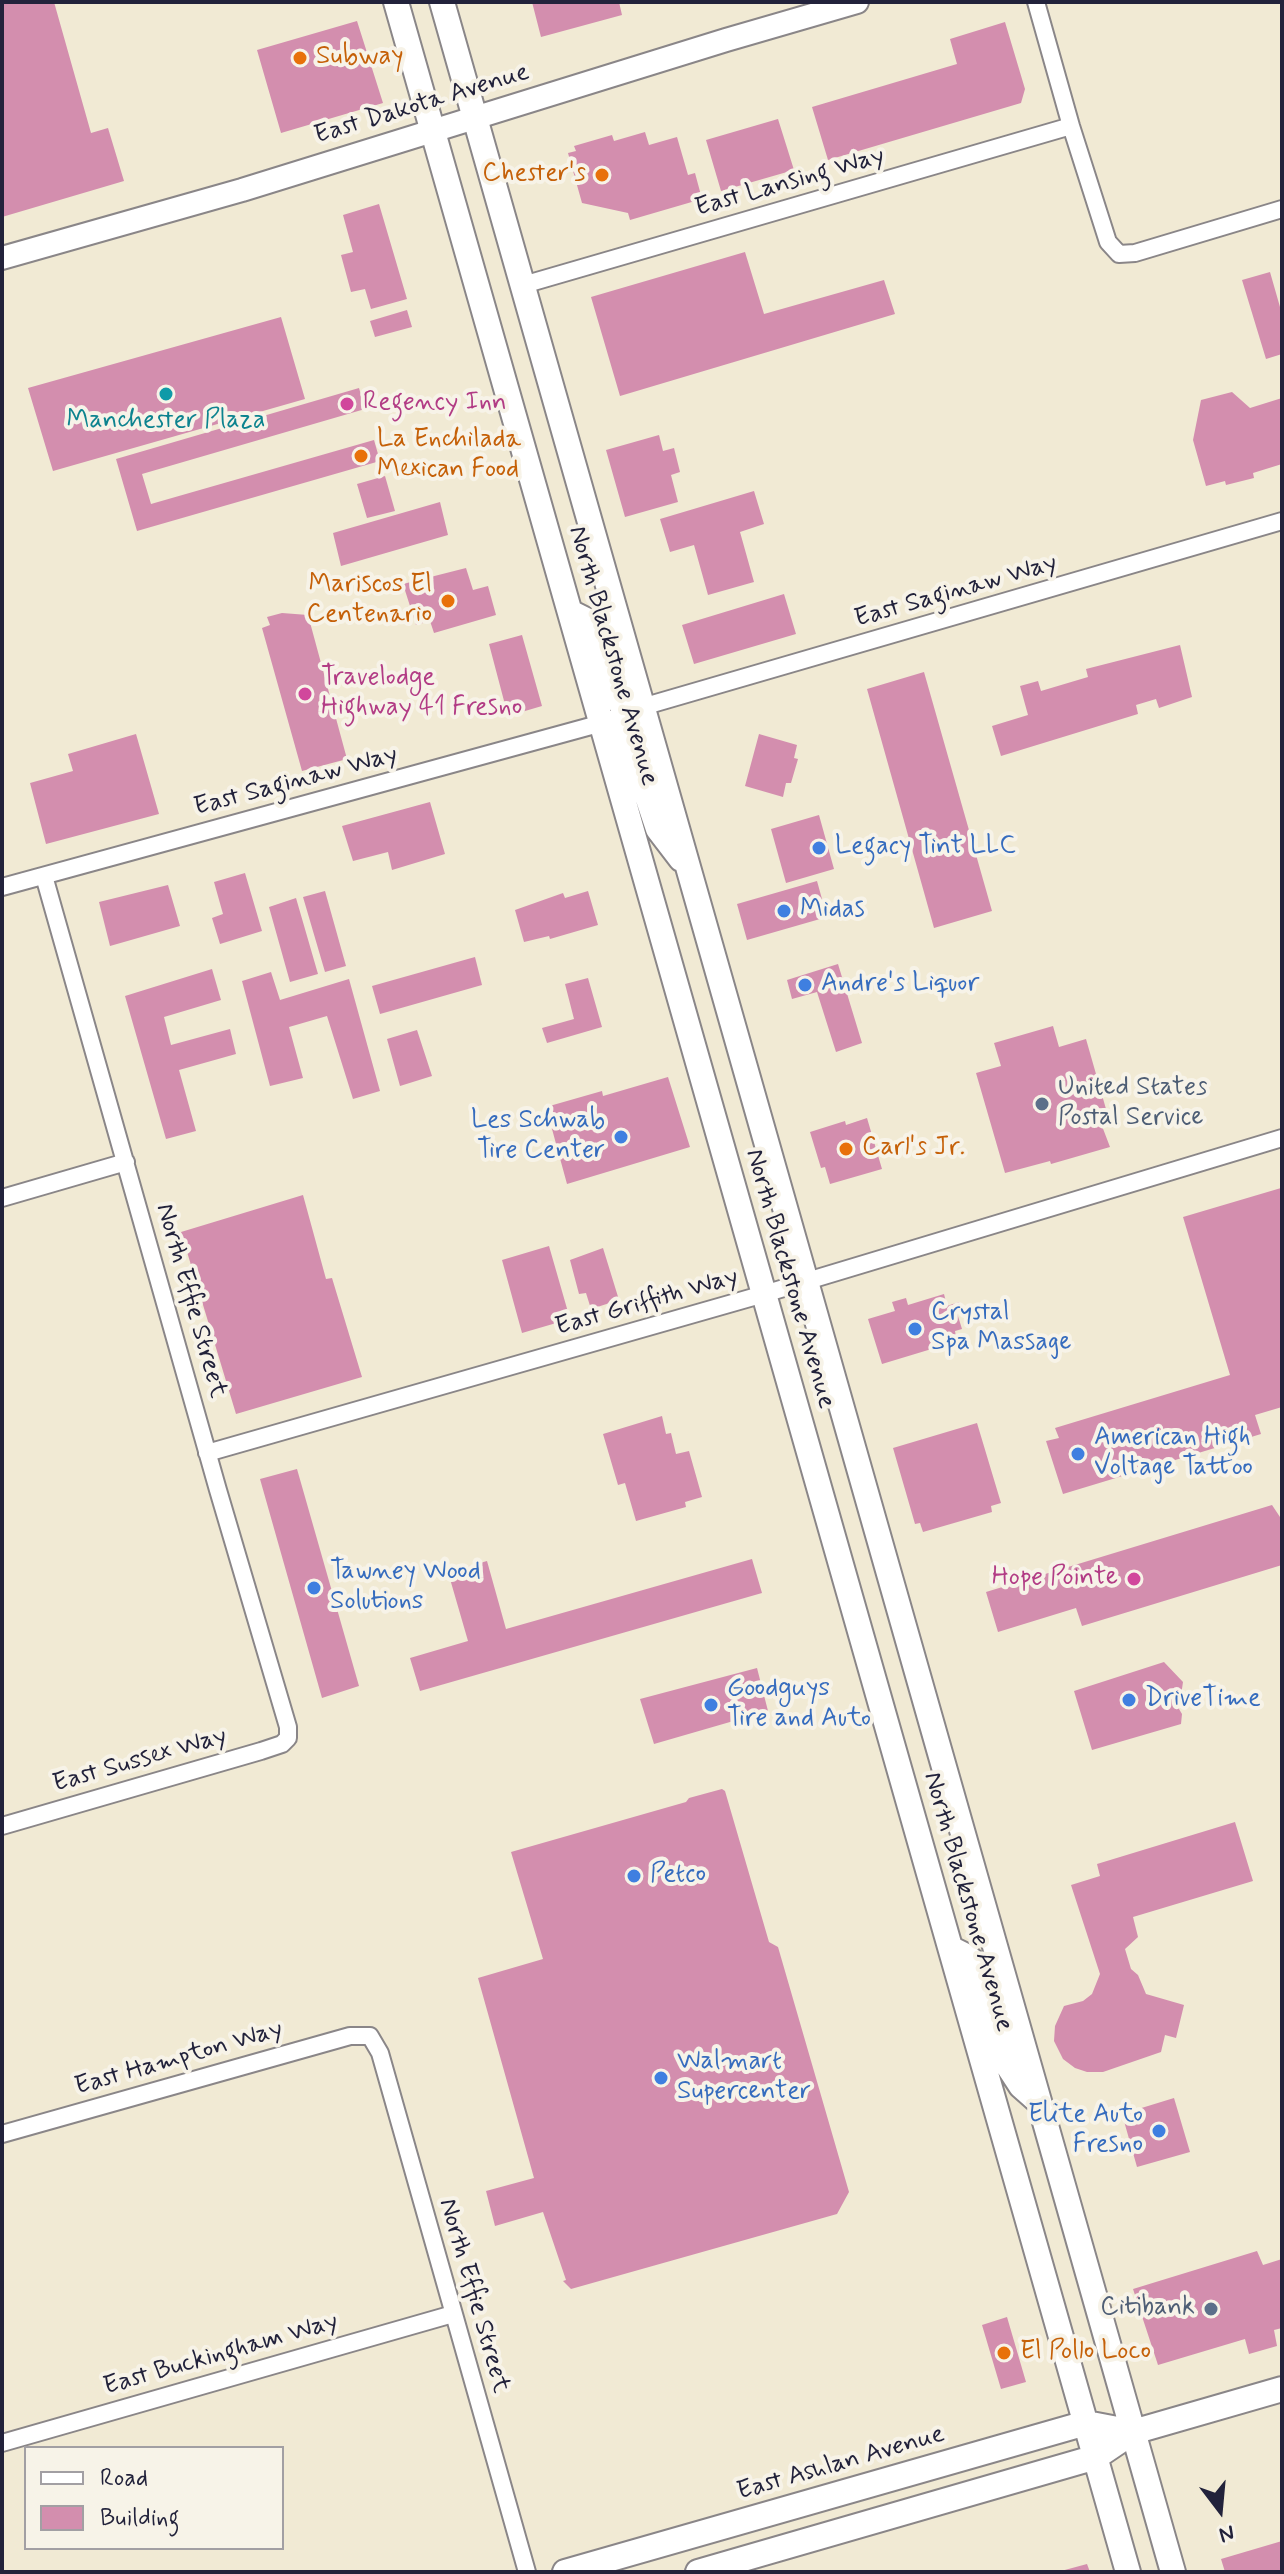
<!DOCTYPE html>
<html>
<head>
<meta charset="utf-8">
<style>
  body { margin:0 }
  #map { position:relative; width:1284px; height:2574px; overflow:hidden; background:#f1ead4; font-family:Mynerve,sans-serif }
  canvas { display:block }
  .frame { position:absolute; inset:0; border:4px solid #22223b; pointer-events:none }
  .legend { position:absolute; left:24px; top:2446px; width:260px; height:104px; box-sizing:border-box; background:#f7f3e8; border:2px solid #a29fa3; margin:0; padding:10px 14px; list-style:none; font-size:24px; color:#22223b }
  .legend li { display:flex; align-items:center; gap:16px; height:40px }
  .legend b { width:40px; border:2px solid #a29fa3 }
  .north { position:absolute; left:1180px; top:2470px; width:80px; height:80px; -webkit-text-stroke:6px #f7f3e8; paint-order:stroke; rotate:164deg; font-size:22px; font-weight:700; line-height:32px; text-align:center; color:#22223b }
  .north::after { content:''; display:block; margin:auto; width:28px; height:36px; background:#22223b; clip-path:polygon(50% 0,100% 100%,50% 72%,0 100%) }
</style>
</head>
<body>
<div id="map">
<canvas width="1284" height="2574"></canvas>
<div class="frame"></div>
<ul class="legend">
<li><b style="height:10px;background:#fff"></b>Road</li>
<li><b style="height:22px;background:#d38eae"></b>Building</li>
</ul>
<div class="north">N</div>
</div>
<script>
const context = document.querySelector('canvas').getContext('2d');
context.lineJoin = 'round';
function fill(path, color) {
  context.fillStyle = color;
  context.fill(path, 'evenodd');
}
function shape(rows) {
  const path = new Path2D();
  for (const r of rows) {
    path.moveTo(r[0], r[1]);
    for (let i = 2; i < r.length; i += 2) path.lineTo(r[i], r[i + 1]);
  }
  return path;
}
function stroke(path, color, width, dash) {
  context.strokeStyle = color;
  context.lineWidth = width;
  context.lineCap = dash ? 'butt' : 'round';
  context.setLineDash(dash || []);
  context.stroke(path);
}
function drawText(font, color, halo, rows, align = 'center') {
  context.font = font + ' Mynerve,sans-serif';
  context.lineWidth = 8;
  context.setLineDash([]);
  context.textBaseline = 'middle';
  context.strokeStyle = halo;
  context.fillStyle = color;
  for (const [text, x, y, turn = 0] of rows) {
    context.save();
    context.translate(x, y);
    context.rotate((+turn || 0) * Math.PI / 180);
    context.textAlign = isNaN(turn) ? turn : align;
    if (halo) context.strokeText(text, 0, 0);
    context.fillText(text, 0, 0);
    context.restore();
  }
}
fill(shape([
  [2,2,54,2,91,133,108,128,124,181,2,217],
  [532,2,619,2,622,15,541,37],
  [357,21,383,103,281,133,257,50],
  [1005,22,1025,89,1021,103,828,160,812,107,957,64,950,39],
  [778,119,794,170,721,191,706,140],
  [645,132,649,145,677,137,688,175,695,173,702,199,630,220,628,213,582,203,568,153,576,151,574,146,612,135,614,141],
  [379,204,407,299,371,309,365,289,351,292,341,255,353,252,343,215],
  [745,252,764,314,884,280,895,314,620,396,591,297],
  [1270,272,1282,314,1282,354,1266,359,1242,280],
  [407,310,412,327,375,337,370,321],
  [281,317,305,399,53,471,28,388],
  [359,388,365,409,142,474,151,504,374,440,380,461,137,531,116,459],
  [1232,392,1250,408,1282,398,1282,464,1253,473,1254,478,1226,485,1225,481,1206,486,1193,440,1201,400],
  [659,435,663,451,674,448,680,472,671,475,678,502,625,517,606,450],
  [385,476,395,511,367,518,357,484],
  [754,491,764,524,740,532,754,582,708,595,694,545,670,552,660,519],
  [440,502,448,535,341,566,333,533],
  [466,568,473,590,488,586,496,615,434,633,430,621,416,625,403,584],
  [784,594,796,634,694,664,682,625],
  [282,613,308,615,347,759,302,771,262,628,270,625,267,617],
  [522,635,542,706,508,716,489,644],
  [1180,645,1192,697,1159,708,1156,699,1136,705,1138,714,1001,756,992,726,1028,715,1020,686,1038,681,1041,691,1088,677,1086,669],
  [924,672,992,911,934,928,867,689],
  [136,734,159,814,46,844,30,783,73,771,68,754],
  [759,734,797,745,794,758,798,759,791,783,786,783,783,797,745,786],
  [430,802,445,854,392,870,388,852,353,861,342,826],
  [819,815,834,869,786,883,771,829],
  [245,873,262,931,220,944,212,918,223,914,214,882],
  [817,881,827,917,747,940,737,904],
  [168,885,180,926,110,946,99,902],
  [325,891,346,966,325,972,303,897],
  [588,891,598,925,550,939,549,936,524,942,515,910,563,893,565,898],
  [296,898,318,974,290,982,269,907],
  [475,957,482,985,380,1014,372,986],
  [838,964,862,1043,836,1052,817,992,792,999,787,980],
  [212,969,221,1000,164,1017,171,1045,230,1029,236,1054,179,1070,196,1131,166,1139,125,996],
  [271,972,280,1000,349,979,380,1091,353,1099,327,1016,289,1027,303,1078,270,1086,242,981],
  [588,978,602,1027,547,1043,542,1028,574,1019,565,984],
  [1053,1026,1059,1047,1086,1039,1110,1123,1102,1126,1110,1147,1051,1164,1050,1161,1005,1173,976,1073,1001,1066,994,1043],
  [417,1030,432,1076,400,1086,387,1039],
  [668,1077,690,1147,567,1184,546,1107,602,1091,603,1096],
  [867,1118,882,1169,830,1184,825,1167,821,1168,810,1132,845,1121,846,1125],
  [1281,1188,1282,1407,1255,1415,1261,1434,1063,1494,1046,1441,1059,1438,1055,1428,1230,1375,1183,1217],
  [303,1195,326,1279,332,1278,362,1377,236,1414,181,1232],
  [549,1246,570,1319,522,1333,502,1260],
  [603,1248,619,1300,591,1309,586,1293,579,1294,570,1260],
  [944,1294,947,1306,959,1302,962,1312,957,1313,962,1329,955,1331,956,1337,947,1340,948,1344,882,1364,868,1319,895,1311,892,1302,906,1298,908,1305],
  [662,1416,666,1434,671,1433,676,1454,689,1451,702,1497,685,1502,686,1507,636,1521,625,1483,618,1485,603,1434],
  [977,1423,1001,1503,991,1506,992,1512,923,1532,920,1523,915,1524,893,1448],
  [297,1469,359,1686,322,1698,260,1479],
  [1272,1505,1282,1520,1282,1565,1082,1626,1076,1608,998,1632,986,1592],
  [752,1559,762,1593,420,1691,410,1658,468,1641,448,1572,487,1561,506,1629],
  [1164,1662,1183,1682,1179,1709,1182,1714,1181,1724,1092,1750,1074,1691],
  [757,1668,768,1711,654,1744,640,1699],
  [722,1789,725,1791,769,1942,778,1947,849,2192,837,2214,571,2289,563,2281,566,2280,543,2212,495,2226,486,2191,534,2178,478,1978,543,1959,511,1852,686,1802,689,1798],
  [1235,1822,1253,1881,1133,1917,1138,1937,1125,1949,1131,1969,1138,1975,1146,1994,1184,2005,1176,2038,1165,2035,1161,2052,1103,2072,1087,2072,1075,2068,1063,2059,1054,2041,1055,2026,1064,2006,1083,2001,1092,1994,1100,1974,1071,1885,1100,1876,1097,1864],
  [1174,2098,1190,2152,1137,2167,1122,2114],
  [1257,2251,1263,2265,1282,2259,1282,2328,1274,2330,1277,2346,1249,2354,1245,2339,1158,2365,1133,2289],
  [1007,2317,1026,2382,1001,2389,982,2325],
  [1282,2541,1282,2572,1225,2572,1221,2559],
  [1087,2564,1090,2572,1061,2572,1061,2571]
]), '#d38eae');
const street = shape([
  [1036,2,1071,126,1108,242,1119,254,1135,253,1282,209],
  [523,285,1071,126],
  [642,707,1282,521],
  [2,887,602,723],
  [2,1198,126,1162],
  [207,1453,764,1294,1282,1138],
  [2,1826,261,1751,282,1744,288,1738,288,1727,218,1490,44,876],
  [2,2134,350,2036,370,2036,380,2053,527,2572],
  [2,2443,453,2314]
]);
const secondary = shape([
  [2,258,242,190,726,40,857,2]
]);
const primary = shape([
  [396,2,1128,2572],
  [442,2,1173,2572],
  [570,612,584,619,596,630,611,686,620,703,630,709,642,707],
  [602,723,616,723,626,733,658,829,681,859],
  [952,1949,968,1957,979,1968,1006,2063,1021,2086,1038,2101],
  [565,2572,1086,2423,1133,2432],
  [698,2572,1096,2457,1133,2432,1282,2389]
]);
stroke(street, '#8a8688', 20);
stroke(secondary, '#8a8688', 26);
stroke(primary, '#8a8688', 28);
stroke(street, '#fff', 16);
stroke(secondary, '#fff', 22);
stroke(primary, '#fff', 24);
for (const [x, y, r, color] of [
  [300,58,8,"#e8710a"],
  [602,175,8,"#e8710a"],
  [166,394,8,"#0f9aa8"],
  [347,404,8,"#d1479c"],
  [361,456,8,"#e8710a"],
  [448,601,8,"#e8710a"],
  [305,694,8,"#d1479c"],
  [819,848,8,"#3f7fe0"],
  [784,911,8,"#3f7fe0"],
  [805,985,8,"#3f7fe0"],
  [1042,1104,8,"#5c6f8a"],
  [621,1137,8,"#3f7fe0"],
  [846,1149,8,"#e8710a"],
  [915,1329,8,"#3f7fe0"],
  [1078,1454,8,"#3f7fe0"],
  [1134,1579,8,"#d1479c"],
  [314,1588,8,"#3f7fe0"],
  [1129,1700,8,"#3f7fe0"],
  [711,1705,8,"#3f7fe0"],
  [634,1876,8,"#3f7fe0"],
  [661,2078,8,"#3f7fe0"],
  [1159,2131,8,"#3f7fe0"],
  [1211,2309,8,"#5c6f8a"],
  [1004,2353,8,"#e8710a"]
]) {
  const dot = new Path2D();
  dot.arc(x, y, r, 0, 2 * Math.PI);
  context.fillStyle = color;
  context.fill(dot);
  stroke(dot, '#f7f3e8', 3);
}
drawText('26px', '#c56008', '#f7f3e8', [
  ["Subway",316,58],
  ["Chester's",586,175,"right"],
  ["La Enchilada",377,441],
  ["Mexican Food",377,471],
  ["Mariscos El",432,586,"right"],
  ["Centenario",432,616,"right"],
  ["Carl's Jr.",862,1149],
  ["El Pollo Loco",1020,2353]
], 'left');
drawText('26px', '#22223b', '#f7f3e8', [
  ["East Dakota Avenue",422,105,-17],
  ["East Lansing Way",790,183,-16],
  ["East Saginaw Way",956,592,-16],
  ["North Blackstone Avenue",612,656,74],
  ["East Saginaw Way",296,782,-15],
  ["North Blackstone Avenue",789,1279,74],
  ["North Effie Street",190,1301,74],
  ["East Griffith Way",647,1303,-16],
  ["East Sussex Way",140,1761,-16],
  ["North Blackstone Avenue",967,1902,74],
  ["East Hampton Way",179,2059,-16],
  ["North Effie Street",473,2296,74],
  ["East Buckingham Way",221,2355,-16],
  ["East Ashlan Avenue",841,2464,-16]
]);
drawText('26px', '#b23c85', '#f7f3e8', [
  ["Regency Inn",363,404],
  ["Travelodge",321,679],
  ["Highway 41 Fresno",321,709],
  ["Hope Pointe",1118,1579,"right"]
], 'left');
drawText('26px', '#0d838f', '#f7f3e8', [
  ["Manchester Plaza",166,422]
]);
drawText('26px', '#366cbe', '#f7f3e8', [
  ["Legacy Tint LLC",835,848],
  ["Midas",800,911],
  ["Andre's Liquor",821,985],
  ["Les Schwab",605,1122,"right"],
  ["Tire Center",605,1152,"right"],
  ["Crystal",931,1314],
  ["Spa Massage",931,1344],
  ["American High",1094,1439],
  ["Voltage Tattoo",1094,1469],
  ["Tawney Wood",330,1573],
  ["Solutions",330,1603],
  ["Goodguys",727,1690],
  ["Tire and Auto",727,1720],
  ["DriveTime",1145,1700],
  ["Petco",650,1876],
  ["Walmart",677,2063],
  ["Supercenter",677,2093],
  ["Elite Auto",1143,2116,"right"],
  ["Fresno",1143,2146,"right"]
], 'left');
drawText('26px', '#4e5e75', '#f7f3e8', [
  ["United States",1058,1089],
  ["Postal Service",1058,1119],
  ["Citibank",1195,2309,"right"]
], 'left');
</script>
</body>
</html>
